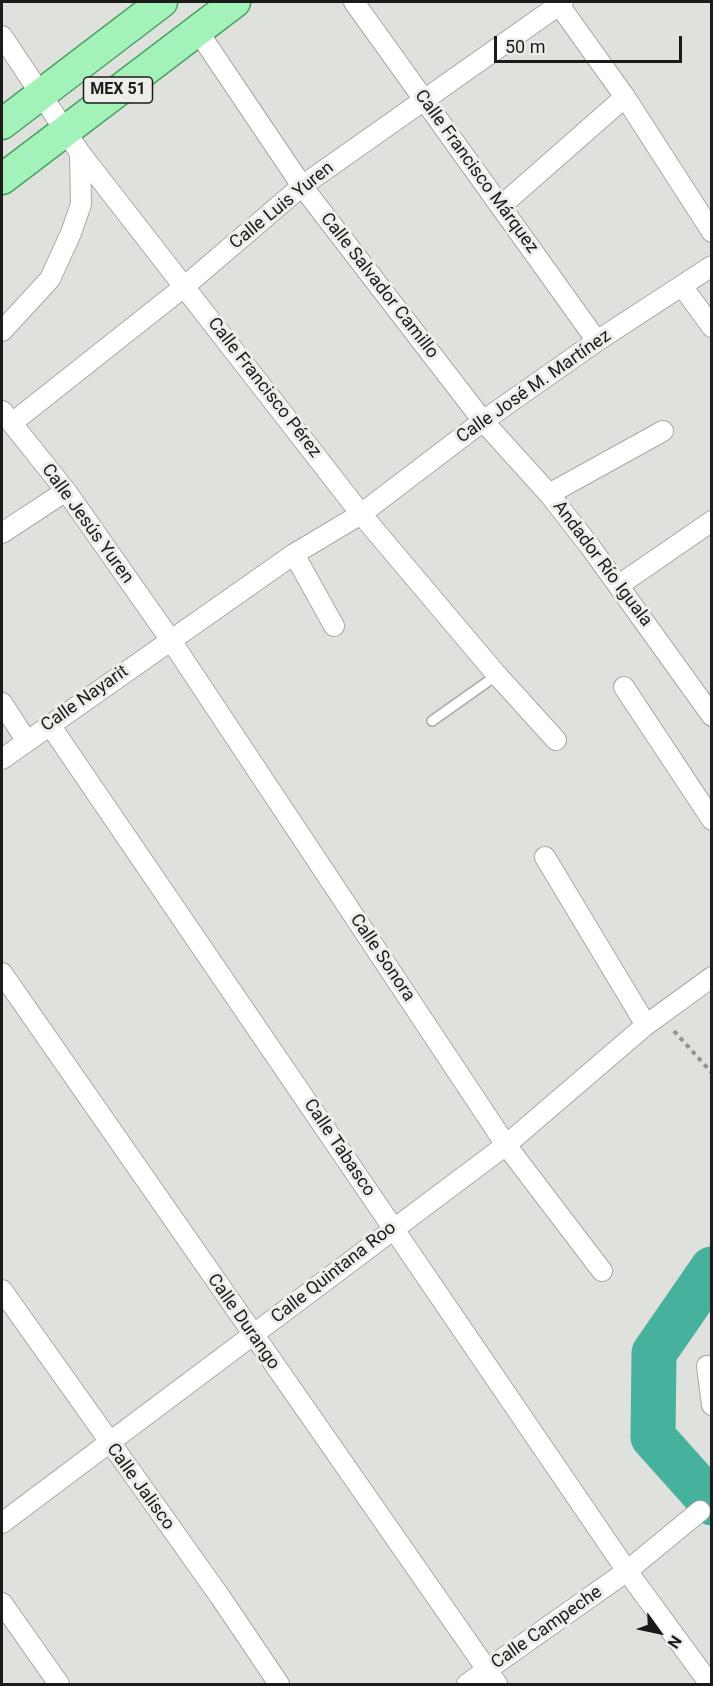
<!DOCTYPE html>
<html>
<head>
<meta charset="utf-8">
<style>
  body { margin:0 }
  #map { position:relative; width:713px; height:1686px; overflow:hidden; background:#dfe1dc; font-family:Roboto,sans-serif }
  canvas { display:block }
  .frame { position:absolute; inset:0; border:3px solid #1b1c1a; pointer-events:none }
  .north { position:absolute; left:629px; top:1602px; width:60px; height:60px; -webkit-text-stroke:4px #edeee9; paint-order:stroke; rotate:123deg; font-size:16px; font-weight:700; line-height:24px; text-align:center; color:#1b1c1a }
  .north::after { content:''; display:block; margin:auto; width:21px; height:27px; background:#1b1c1a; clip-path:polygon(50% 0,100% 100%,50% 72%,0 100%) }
  .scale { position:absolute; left:494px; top:36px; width:188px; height:27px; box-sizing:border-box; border:3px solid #1b1c1a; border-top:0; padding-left:8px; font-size:18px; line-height:21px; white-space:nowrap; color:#1b1c1a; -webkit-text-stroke:4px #edeee9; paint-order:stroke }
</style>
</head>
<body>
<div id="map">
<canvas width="713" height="1686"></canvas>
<div class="frame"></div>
<div class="north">N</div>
<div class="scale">50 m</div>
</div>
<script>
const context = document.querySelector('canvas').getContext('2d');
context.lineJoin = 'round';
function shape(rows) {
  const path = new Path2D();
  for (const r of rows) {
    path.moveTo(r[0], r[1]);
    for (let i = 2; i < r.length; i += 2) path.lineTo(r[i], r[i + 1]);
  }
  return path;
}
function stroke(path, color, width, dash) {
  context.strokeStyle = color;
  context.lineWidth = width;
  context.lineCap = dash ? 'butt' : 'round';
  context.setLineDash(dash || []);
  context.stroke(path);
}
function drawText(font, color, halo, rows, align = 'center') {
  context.font = font + ' Roboto,sans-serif';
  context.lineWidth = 6;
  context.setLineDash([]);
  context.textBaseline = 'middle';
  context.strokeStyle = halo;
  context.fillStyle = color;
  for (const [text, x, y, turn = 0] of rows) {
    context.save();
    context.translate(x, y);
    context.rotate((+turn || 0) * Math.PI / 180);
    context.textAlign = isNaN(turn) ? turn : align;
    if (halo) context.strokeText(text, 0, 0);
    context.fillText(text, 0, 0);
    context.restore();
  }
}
stroke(shape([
  [712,1269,654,1353,653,1437,712,1503]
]), '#46b19d', 45);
const service = shape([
  [432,721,497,675]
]);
const minor = shape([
  [354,2,597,341],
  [557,2,625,97,712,232],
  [197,30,302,186,483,421,549,494,589,545,712,716],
  [2,36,80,153,361,514,497,675,556,740],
  [501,206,625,97],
  [682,286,712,327],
  [2,331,50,279,71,233,81,204,80,153],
  [2,411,66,491,170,639,506,1145,602,1271],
  [12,423,185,286,302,186,563,2],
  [549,494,663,431],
  [2,533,66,491],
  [294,554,334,626],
  [619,585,712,521],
  [624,687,712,820],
  [2,703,26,740],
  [50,725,627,1571,710,1684],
  [2,759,294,554,361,514,483,421,597,341,712,266],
  [545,857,646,1025],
  [2,973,497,1684],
  [2,1290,221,1598,279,1684],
  [707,1366,712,1405],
  [2,1523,506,1145,646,1025,712,977],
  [2,1603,59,1684],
  [467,1684,627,1571,700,1511]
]);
const primary = shape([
  [2,124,162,2],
  [2,179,235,2]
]);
stroke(service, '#a8a9a5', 12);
stroke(minor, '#a8a9a5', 22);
stroke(primary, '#4aa163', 33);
stroke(shape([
  [674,1031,712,1073]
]), '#939490', 4, [4.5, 4.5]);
stroke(service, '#fff', 9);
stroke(minor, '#fff', 20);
stroke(primary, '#a2f2b9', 30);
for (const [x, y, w] of [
  [118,90,69]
]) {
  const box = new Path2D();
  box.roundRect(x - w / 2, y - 13, w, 26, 4.5);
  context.fillStyle = '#edeee9';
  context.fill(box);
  stroke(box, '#1b1c1a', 1.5);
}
drawText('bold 16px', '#1b1c1a', null, [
  ["MEX 51",118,90]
]);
drawText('18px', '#1b1c1a', '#edeee9', [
  ["Calle Francisco Márquez",476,172,54],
  ["Calle Luis Yuren",282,206,-39],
  ["Calle Salvador Camillo",379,286,52],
  ["Calle José M. Martínez",534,387,-35],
  ["Calle Francisco Pérez",264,388,52],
  ["Calle Jesús Yuren",87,524,54],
  ["Andador Río Iguala",602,564,53],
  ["Calle Nayarit",85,699,-35],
  ["Calle Sonora",382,958,56],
  ["Calle Tabasco",339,1148,56],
  ["Calle Quintana Roo",334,1273,-38],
  ["Calle Durango",243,1322,55],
  ["Calle Jalisco",140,1487,54],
  ["Calle Campeche",547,1628,-35]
]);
</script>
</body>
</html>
